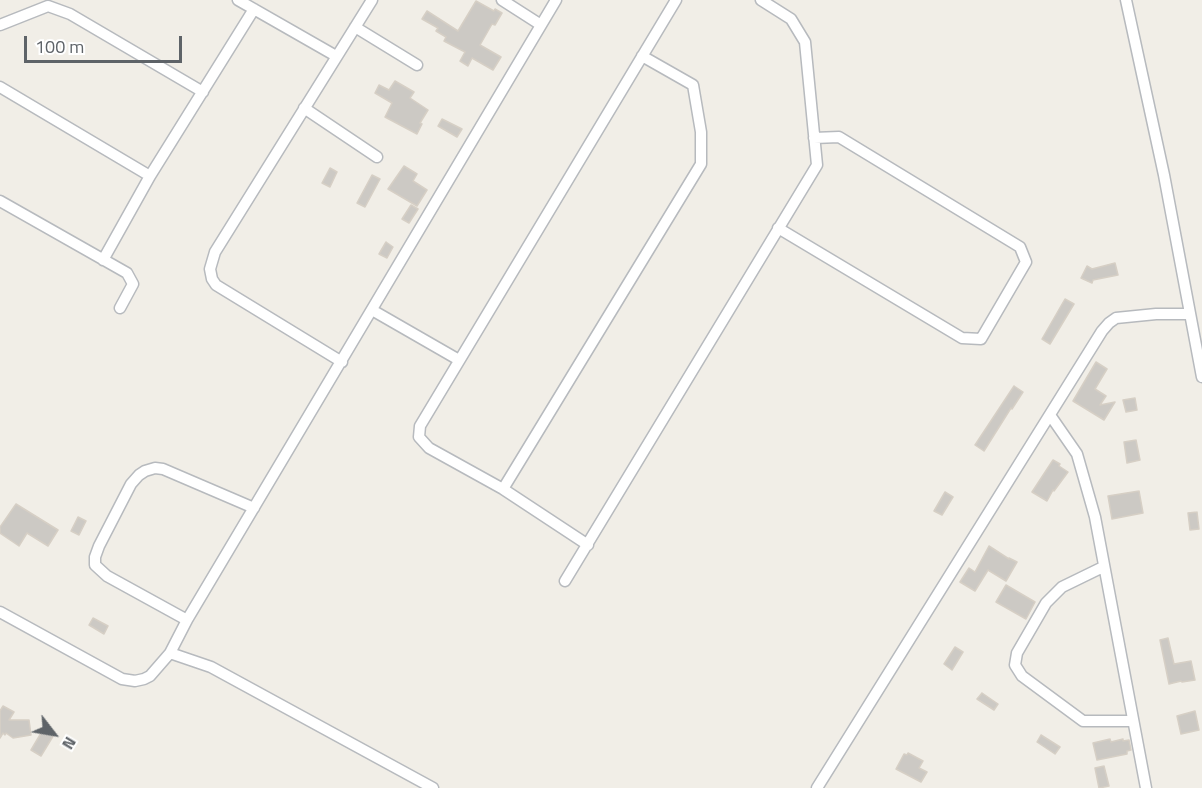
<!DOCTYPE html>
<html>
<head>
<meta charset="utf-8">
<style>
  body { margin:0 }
  #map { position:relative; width:1202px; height:788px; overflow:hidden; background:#f1eee7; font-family:"Titillium Web",sans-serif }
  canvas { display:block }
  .north { position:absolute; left:24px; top:704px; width:60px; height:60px; -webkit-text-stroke:4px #fff; paint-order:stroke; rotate:121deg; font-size:16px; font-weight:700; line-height:24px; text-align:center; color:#5e6368 }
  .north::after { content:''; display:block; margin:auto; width:21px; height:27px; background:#5e6368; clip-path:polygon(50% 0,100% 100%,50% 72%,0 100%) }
  .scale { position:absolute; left:24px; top:36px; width:158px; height:27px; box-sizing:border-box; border:3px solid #5e6368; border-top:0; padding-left:8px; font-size:18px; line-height:21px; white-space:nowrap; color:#5e6368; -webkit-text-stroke:4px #fff; paint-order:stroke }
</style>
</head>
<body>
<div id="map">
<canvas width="1202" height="788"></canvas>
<div class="north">N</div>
<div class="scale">100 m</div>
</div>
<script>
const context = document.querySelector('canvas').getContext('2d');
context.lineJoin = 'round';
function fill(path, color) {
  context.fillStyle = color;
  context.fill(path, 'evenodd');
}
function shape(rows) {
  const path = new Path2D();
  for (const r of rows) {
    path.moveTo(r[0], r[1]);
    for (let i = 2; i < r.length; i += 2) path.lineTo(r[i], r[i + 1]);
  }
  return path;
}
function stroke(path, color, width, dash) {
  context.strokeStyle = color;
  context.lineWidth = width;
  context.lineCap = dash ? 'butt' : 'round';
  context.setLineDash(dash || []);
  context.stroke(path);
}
const building = shape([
  [476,1,494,11,495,9,502,13,495,25,492,24,480,45,501,57,493,70,472,58,468,66,460,61,465,52,444,41,446,37,436,31,438,28,422,19,427,11,458,31,476,1],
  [395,81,414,92,410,98,428,110,420,123,422,124,417,134,385,117,392,103,375,93,379,85,389,90,395,81],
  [442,119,462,129,457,137,438,126,442,119],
  [404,166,417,174,413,181,427,190,417,206,388,189,404,166],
  [330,168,337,172,330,187,322,183,330,168],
  [372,175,380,179,365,207,357,203,372,175],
  [411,205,418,209,409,223,402,219,411,205],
  [386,242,393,247,387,258,379,254,386,242],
  [1115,263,1118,275,1093,280,1092,283,1081,278,1087,266,1092,269,1115,263],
  [1065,299,1074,304,1050,344,1042,339,1065,299],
  [1096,362,1107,369,1095,389,1106,396,1100,405,1115,402,1104,420,1073,401,1096,362],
  [1014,386,1023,392,1012,409,1011,408,984,451,975,445,1014,386],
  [1135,398,1137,410,1126,412,1123,400,1135,398],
  [1136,440,1140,460,1127,463,1124,442,1136,440],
  [1053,460,1060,464,1059,466,1068,472,1054,491,1053,490,1047,501,1032,492,1053,460],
  [1139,491,1143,513,1112,519,1108,496,1139,491],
  [945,492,953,497,942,515,934,511,945,492],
  [16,504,58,530,48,546,27,533,19,546,0,533,0,527,16,504],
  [1197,512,1199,529,1190,530,1188,513,1197,512],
  [78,517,86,521,79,535,71,531,78,517],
  [989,546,1009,559,1009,558,1017,562,1006,581,988,570,975,591,960,582,969,568,975,572,989,546],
  [1006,585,1035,602,1026,619,996,602,1006,585],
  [93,618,108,626,104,634,89,625,93,618],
  [1168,638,1174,664,1191,661,1195,680,1182,682,1181,681,1169,684,1160,640,1168,638],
  [955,647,963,652,952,670,944,664,955,647],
  [982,693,998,704,994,710,977,699,982,693],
  [3,706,14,712,9,720,29,720,31,735,13,738,6,733,5,735,3,733,0,738,0,711,3,706],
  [1195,711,1199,730,1181,734,1177,716,1195,711],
  [44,728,47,728,55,733,41,756,31,750,44,728],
  [1041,735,1060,747,1055,754,1037,742,1041,735],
  [1110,739,1111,742,1123,739,1123,741,1129,740,1131,750,1127,751,1127,754,1097,760,1093,743,1110,739],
  [908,753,923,761,919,768,927,772,921,782,896,769,904,754,907,755,908,753],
  [1104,766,1109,786,1099,788,1095,768,1104,766]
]);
fill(building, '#ccc9c4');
stroke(building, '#d6cfc5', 1.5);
const minor = shape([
  [238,0,336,56],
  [502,0,541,25],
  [1126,0,1164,175,1202,377],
  [0,25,48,6,70,14,203,92],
  [355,27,417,65],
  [0,87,150,176],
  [304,108,377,157],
  [0,201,127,273,133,284,120,308],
  [778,228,962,338,981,339,1026,262,1020,247,839,137,814,138],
  [103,260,150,176,254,9],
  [372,310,459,360],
  [342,362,216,285,212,279,210,269,215,252,372,0],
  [1050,415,1077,454,1095,517,1146,788],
  [503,489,701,164,701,132,693,85,642,56],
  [588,545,503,489,429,448,419,437,420,426,676,0],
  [1103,567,1062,587,1046,603,1017,653,1015,665,1022,676,1083,721,1133,721],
  [565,581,817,165,805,42,791,19,761,0],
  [0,612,122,679,135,681,144,679,150,676,170,653,187,620,556,0],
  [187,620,107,576,95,565,95,557,99,546,131,484,139,475,145,471,155,468,163,469,254,508],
  [170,653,211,667,433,788],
  [817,788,1102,331,1109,323,1116,318,1156,314,1190,314]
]);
stroke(minor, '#b7babe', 13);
stroke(minor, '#fff', 10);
</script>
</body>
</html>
